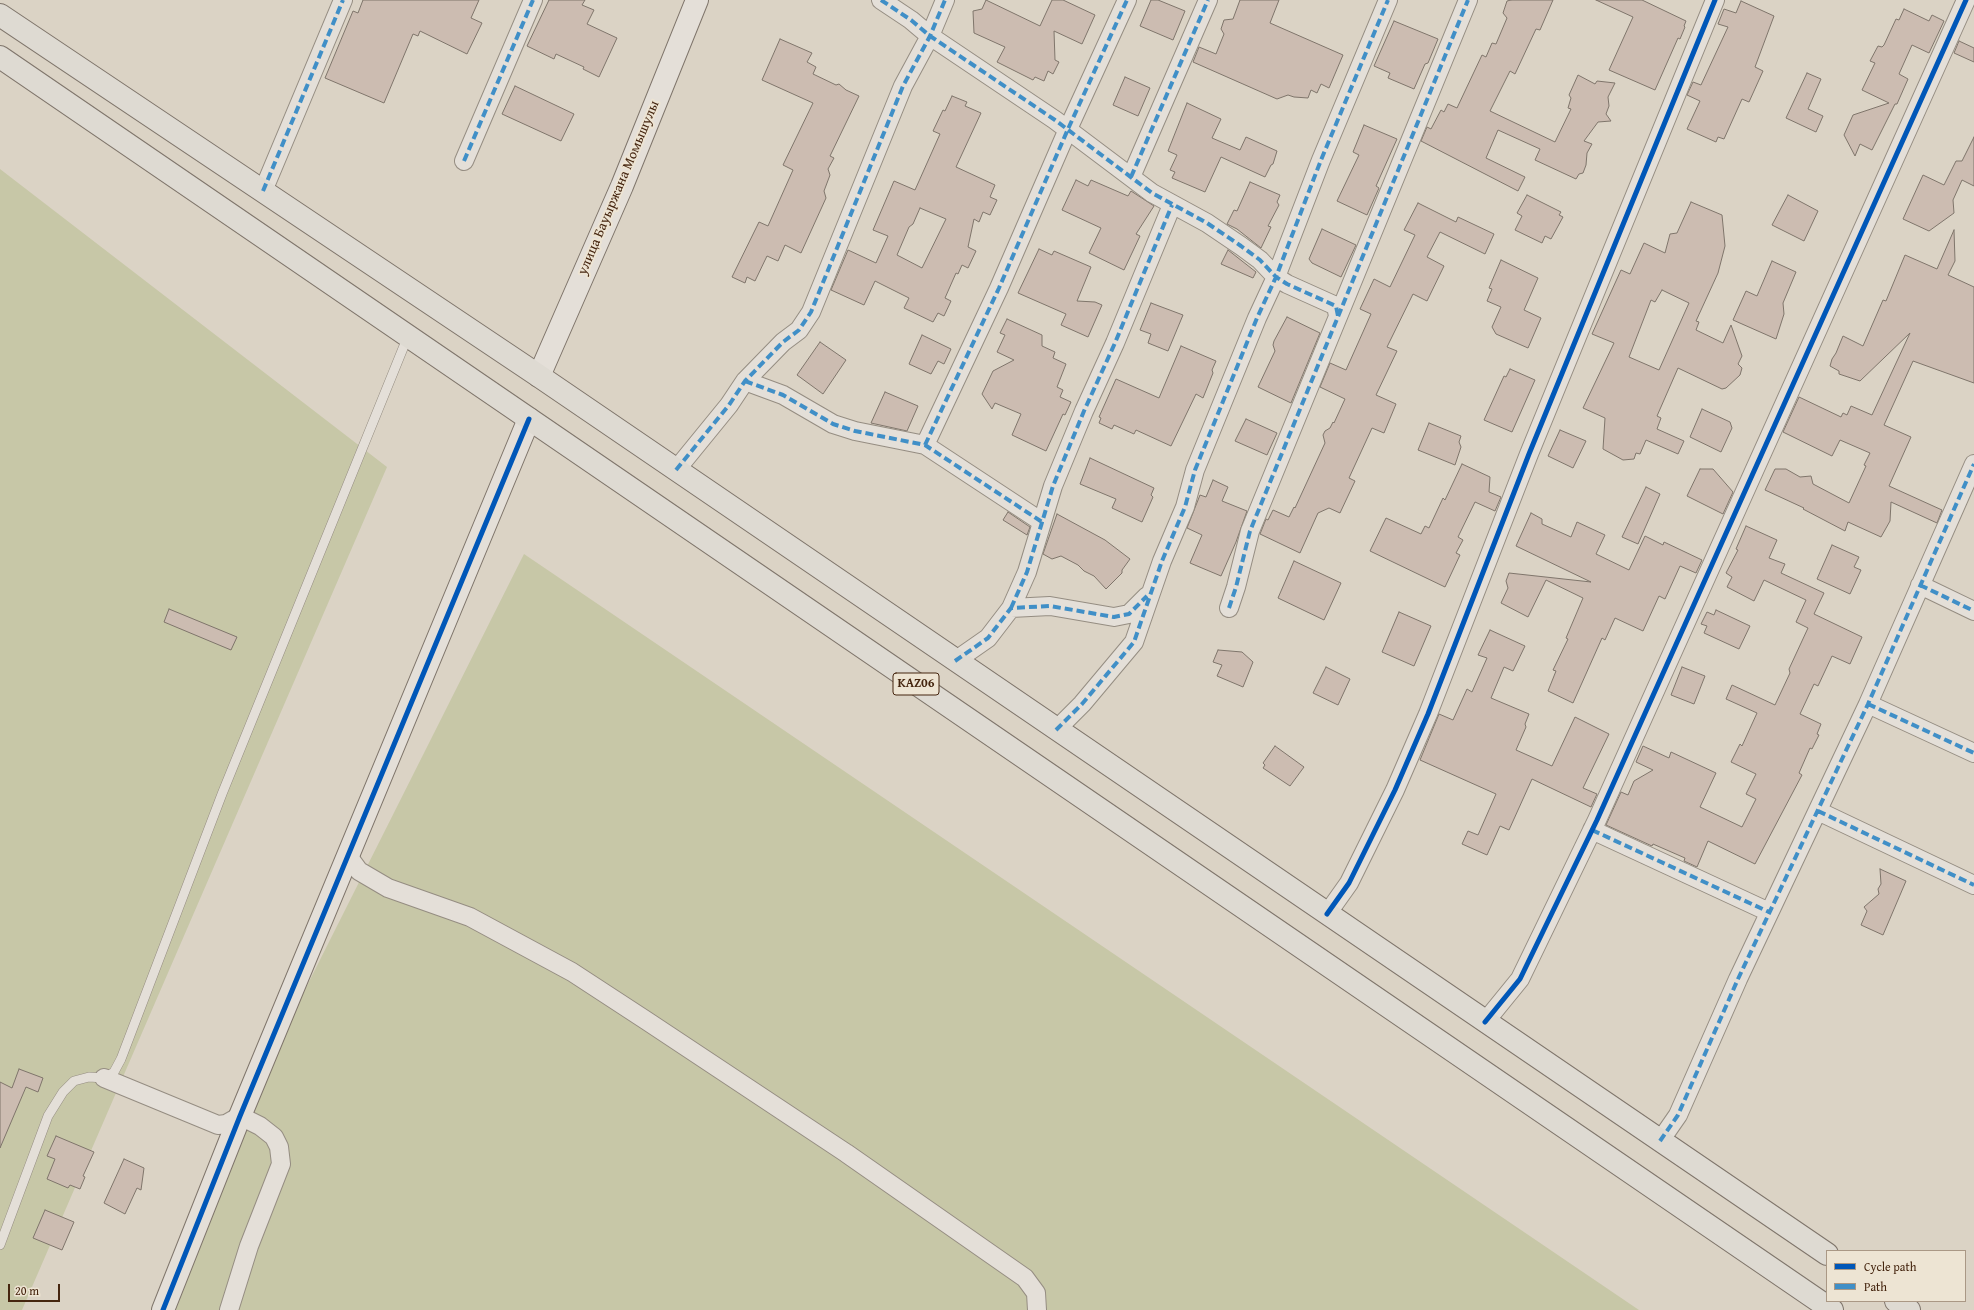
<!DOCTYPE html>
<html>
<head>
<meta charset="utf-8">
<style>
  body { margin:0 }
  #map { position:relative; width:1974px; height:1310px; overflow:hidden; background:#dbd3c5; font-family:"Gentium Book Plus",serif }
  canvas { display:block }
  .legend { position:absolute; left:1826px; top:1250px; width:140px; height:52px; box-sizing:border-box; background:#ede4d3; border:1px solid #aa9885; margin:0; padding:5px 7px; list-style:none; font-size:12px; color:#45250f }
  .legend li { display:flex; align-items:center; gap:8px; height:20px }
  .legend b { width:20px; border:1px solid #aa9885 }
  .scale { position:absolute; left:8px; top:1284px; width:52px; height:18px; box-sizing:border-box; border:2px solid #45250f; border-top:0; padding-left:5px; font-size:12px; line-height:14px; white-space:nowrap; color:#45250f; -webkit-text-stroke:3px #ede4d3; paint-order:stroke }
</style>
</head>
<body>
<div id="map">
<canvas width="1974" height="1310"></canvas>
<ul class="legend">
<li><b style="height:5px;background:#0057b8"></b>Cycle path</li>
<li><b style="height:5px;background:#408fc7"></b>Path</li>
</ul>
<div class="scale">20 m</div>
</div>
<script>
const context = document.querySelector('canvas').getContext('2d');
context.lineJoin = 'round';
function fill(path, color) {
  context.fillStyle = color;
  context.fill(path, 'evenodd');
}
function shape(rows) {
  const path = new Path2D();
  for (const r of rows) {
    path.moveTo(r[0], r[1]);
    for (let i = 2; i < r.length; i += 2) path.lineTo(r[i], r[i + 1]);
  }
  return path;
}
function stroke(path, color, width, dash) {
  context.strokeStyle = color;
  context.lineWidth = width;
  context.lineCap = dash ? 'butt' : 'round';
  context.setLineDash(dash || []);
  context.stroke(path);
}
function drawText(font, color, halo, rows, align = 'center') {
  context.font = font + ' "Gentium Book Plus",serif';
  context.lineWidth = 4;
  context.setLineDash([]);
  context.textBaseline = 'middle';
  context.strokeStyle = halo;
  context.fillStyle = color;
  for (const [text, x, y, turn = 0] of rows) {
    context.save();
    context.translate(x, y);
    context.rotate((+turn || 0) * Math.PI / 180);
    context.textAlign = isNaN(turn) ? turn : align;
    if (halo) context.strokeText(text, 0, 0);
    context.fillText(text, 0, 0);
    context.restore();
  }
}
fill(shape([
  [0,169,387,467,22,1310,0,1310],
  [524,554,1639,1310,174,1310,237,1125]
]), '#c7c7a7');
const building = shape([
  [363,0,479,0,471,18,482,23,467,54,420,31,418,36,413,34,384,103,325,78,353,11,358,13,363,0],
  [549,0,585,0,582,5,594,10,587,24,617,38,599,77,583,69,584,67,556,54,554,59,527,46,549,0],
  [986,0,1040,26,1052,0,1063,0,1095,15,1082,44,1054,31,1055,60,1059,62,1053,74,1048,71,1044,81,1035,77,1033,80,997,62,1005,47,974,33,973,11,982,9,986,0],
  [1151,0,1158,0,1185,11,1173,40,1140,26,1151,0],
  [1240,0,1279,0,1270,23,1343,55,1329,88,1321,84,1317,93,1311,90,1308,98,1294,97,1288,95,1277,99,1193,62,1199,47,1216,54,1224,34,1221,29,1224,20,1233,19,1240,0],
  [1511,0,1553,0,1540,30,1536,29,1515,74,1510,71,1490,111,1555,142,1571,109,1568,108,1571,98,1569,95,1578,75,1595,84,1597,81,1615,83,1608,97,1609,106,1606,114,1611,121,1598,122,1584,141,1592,144,1587,153,1586,165,1583,173,1579,174,1576,179,1535,160,1540,149,1498,130,1486,158,1525,177,1518,191,1421,141,1427,127,1431,129,1441,110,1444,112,1448,104,1457,108,1482,55,1486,57,1492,43,1496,44,1507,18,1503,13,1507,1,1511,0],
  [1596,0,1642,0,1686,21,1684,26,1685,27,1680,39,1678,38,1655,90,1609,70,1633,17,1596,0],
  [1741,1,1774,16,1755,67,1763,71,1749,102,1742,99,1724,139,1718,137,1716,142,1687,129,1700,101,1687,95,1693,82,1701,85,1728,27,1718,24,1724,9,1736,13,1741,1],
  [1904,9,1929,21,1932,15,1944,21,1929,53,1912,45,1899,74,1908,79,1897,104,1895,104,1872,150,1860,144,1855,156,1844,135,1853,115,1889,103,1862,90,1875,63,1870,61,1878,46,1882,47,1884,45,1896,19,1899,20,1904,9],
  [1394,21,1438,39,1428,63,1425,64,1414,89,1388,78,1390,73,1374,66,1394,21],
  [780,39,812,53,807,62,816,67,813,74,836,85,839,84,846,90,859,96,830,156,834,158,828,169,830,175,824,191,826,198,801,253,785,245,778,261,767,256,755,281,747,277,745,283,732,277,759,222,768,226,793,170,783,165,813,103,762,80,780,39],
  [1959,41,1974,48,1974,62,1954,53,1959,41],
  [1807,73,1821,79,1808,109,1823,116,1816,132,1786,118,1807,73],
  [1125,77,1150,88,1138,116,1113,105,1125,77],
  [515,86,574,114,561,141,502,114,515,86],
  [952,96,967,102,965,106,981,113,956,167,995,185,990,197,997,200,990,215,983,212,979,222,974,219,968,247,976,251,968,268,962,265,958,274,956,273,945,298,951,301,944,316,938,313,933,322,904,308,909,298,875,281,864,305,831,290,848,250,876,263,888,236,873,230,894,181,915,190,940,134,933,131,943,110,945,111,952,96],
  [920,208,946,219,922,268,897,255,909,227,913,224,920,208],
  [1187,103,1221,119,1212,138,1240,150,1246,137,1277,151,1273,164,1271,165,1265,177,1221,157,1205,192,1172,178,1175,172,1170,170,1177,155,1168,151,1187,103],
  [1364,125,1397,139,1376,186,1379,188,1367,215,1337,201,1359,155,1353,152,1364,125],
  [1974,137,1974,186,1962,180,1953,200,1954,213,1929,231,1903,219,1923,175,1944,185,1956,161,1962,161,1974,137],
  [1076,180,1088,186,1091,180,1128,196,1131,191,1154,206,1136,234,1140,236,1124,270,1089,253,1101,228,1062,210,1076,180],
  [1250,182,1280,195,1277,202,1279,205,1268,226,1271,227,1261,248,1237,229,1227,224,1234,210,1237,211,1250,182],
  [1527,195,1561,212,1559,215,1563,217,1551,239,1545,236,1542,243,1515,230,1522,216,1517,213,1527,195],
  [1788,195,1818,211,1804,241,1772,225,1788,195],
  [1691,202,1722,215,1725,246,1718,273,1696,321,1699,322,1696,330,1723,343,1731,325,1742,356,1738,364,1742,368,1740,375,1726,388,1722,389,1678,368,1657,416,1661,418,1657,429,1684,441,1678,454,1646,440,1640,454,1636,453,1634,459,1623,460,1603,449,1605,418,1583,408,1614,343,1592,334,1621,270,1630,274,1644,243,1665,253,1670,234,1677,233,1691,202],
  [1662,290,1689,303,1659,370,1629,357,1651,300,1655,302,1662,290],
  [1418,203,1456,222,1458,217,1494,234,1485,254,1440,232,1427,257,1444,266,1427,301,1413,294,1387,347,1397,351,1376,395,1396,404,1384,433,1372,428,1349,478,1355,481,1340,513,1329,508,1318,513,1300,553,1260,534,1266,519,1268,520,1273,510,1289,517,1294,507,1295,508,1325,443,1323,435,1325,431,1330,428,1333,422,1334,423,1345,399,1320,387,1330,363,1346,370,1371,314,1360,309,1374,279,1390,287,1415,235,1404,230,1418,203],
  [1322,229,1356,245,1341,277,1312,263,1309,259,1322,229],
  [1954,230,1955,261,1948,275,1974,287,1974,383,1913,361,1884,425,1911,437,1889,486,1942,510,1937,523,1891,502,1890,521,1881,537,1848,522,1845,531,1803,509,1804,508,1765,490,1775,469,1786,469,1800,477,1811,476,1813,484,1849,503,1866,466,1864,465,1870,453,1840,440,1832,456,1783,432,1799,397,1841,417,1843,413,1847,415,1851,406,1872,415,1910,333,1860,381,1839,374,1839,371,1830,366,1832,359,1836,353,1843,336,1863,346,1883,300,1886,301,1905,255,1937,269,1954,230],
  [1039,249,1052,255,1054,251,1091,267,1077,301,1095,302,1102,305,1088,337,1061,325,1066,314,1018,293,1039,249],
  [1228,250,1256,272,1253,278,1221,264,1228,250],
  [1501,260,1538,278,1524,310,1541,318,1528,348,1496,334,1492,327,1501,307,1487,301,1492,289,1489,288,1501,260],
  [1772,261,1796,272,1783,303,1784,314,1776,339,1733,320,1746,291,1757,296,1772,261],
  [1151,303,1183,315,1168,351,1148,343,1151,334,1140,330,1151,303],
  [1287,317,1320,333,1291,403,1258,387,1275,351,1273,345,1274,341,1287,317],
  [1007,319,1042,335,1042,346,1055,352,1053,358,1066,364,1057,387,1063,390,1060,397,1071,402,1065,415,1063,414,1046,451,1012,435,1021,414,995,403,992,409,982,394,993,371,1014,360,997,352,1005,335,1000,333,1007,319],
  [922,335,951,349,944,364,938,361,931,374,909,364,922,335],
  [820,342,846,360,823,394,797,375,820,342],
  [1181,346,1216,361,1212,370,1213,373,1203,398,1196,394,1171,446,1136,430,1134,434,1114,425,1112,429,1099,423,1101,418,1099,417,1116,379,1159,398,1181,346],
  [1510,369,1535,380,1512,432,1484,420,1504,376,1506,377,1510,369],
  [885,392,918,406,907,431,871,423,885,392],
  [1702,409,1730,422,1732,428,1721,452,1690,437,1702,409],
  [1246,419,1277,433,1267,455,1235,441,1246,419],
  [1429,423,1461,436,1459,442,1461,447,1455,465,1418,450,1429,423],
  [1560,430,1586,441,1573,468,1548,456,1560,430],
  [1090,458,1154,488,1151,495,1153,497,1142,522,1112,508,1116,499,1080,484,1090,458],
  [1462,464,1490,477,1489,492,1501,497,1495,511,1475,502,1458,537,1463,540,1456,553,1460,555,1445,587,1370,551,1386,518,1421,534,1425,526,1429,528,1443,498,1445,500,1462,464],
  [1700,469,1713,469,1733,492,1723,514,1687,496,1700,469],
  [1213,480,1228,487,1222,501,1247,511,1236,542,1221,576,1190,563,1202,535,1187,528,1200,495,1206,497,1213,480],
  [1646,487,1660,494,1638,544,1622,537,1646,487],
  [1008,512,1030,527,1027,535,1003,520,1008,512],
  [1531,513,1542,519,1542,524,1571,537,1577,522,1605,535,1596,554,1629,570,1645,536,1663,545,1664,542,1702,560,1696,573,1680,566,1665,599,1659,596,1643,631,1615,618,1605,640,1602,638,1573,703,1548,691,1556,671,1553,670,1568,639,1566,638,1583,598,1546,580,1528,617,1501,603,1508,588,1506,581,1509,573,1591,582,1516,546,1531,513],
  [1057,514,1105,540,1130,559,1122,570,1122,573,1106,589,1094,576,1084,571,1078,565,1061,556,1052,559,1043,554,1057,514],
  [1746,526,1777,540,1769,558,1785,564,1781,573,1824,593,1814,614,1862,637,1850,664,1832,656,1818,686,1814,684,1800,714,1821,724,1817,734,1819,735,1812,749,1810,748,1799,773,1802,775,1755,864,1708,841,1697,867,1684,861,1685,858,1653,844,1652,846,1606,825,1621,792,1628,795,1634,781,1653,770,1636,762,1643,746,1669,758,1671,752,1716,773,1700,807,1742,827,1756,799,1746,794,1756,774,1731,762,1740,744,1742,746,1757,713,1726,699,1732,685,1775,705,1790,673,1789,669,1808,628,1796,622,1806,600,1764,580,1754,601,1727,587,1732,577,1726,573,1738,550,1736,549,1746,526],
  [1832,545,1859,557,1854,567,1861,570,1850,594,1817,579,1832,545],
  [1294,561,1341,583,1324,620,1278,598,1294,561],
  [169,609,237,637,231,650,164,622,169,609],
  [1716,610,1750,626,1739,649,1704,633,1707,626,1701,624,1707,612,1714,615,1716,610],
  [1399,612,1431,626,1414,666,1382,652,1399,612],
  [1490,630,1525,646,1513,671,1504,667,1491,698,1529,714,1525,724,1526,727,1516,750,1552,766,1575,717,1609,734,1583,788,1597,794,1591,807,1532,779,1509,830,1500,826,1487,855,1462,844,1468,831,1478,835,1496,794,1420,760,1439,714,1453,720,1467,689,1472,692,1487,658,1478,655,1490,630],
  [1218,650,1242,652,1253,662,1243,687,1217,676,1222,665,1213,662,1218,650],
  [1326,667,1350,679,1338,705,1313,693,1326,667],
  [1682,667,1705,676,1694,704,1671,695,1682,667],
  [1275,746,1304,767,1290,786,1263,768,1265,765,1263,763,1275,746],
  [1880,869,1906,881,1883,935,1861,925,1867,911,1864,907,1879,894,1878,889,1881,884,1880,869],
  [19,1069,43,1078,38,1092,26,1087,0,1148,0,1082,12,1088,19,1069],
  [56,1136,94,1152,83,1176,85,1177,80,1189,70,1185,68,1188,47,1179,55,1159,47,1156,56,1136],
  [124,1159,144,1168,141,1190,137,1188,125,1214,104,1203,124,1159],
  [45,1210,74,1222,62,1250,33,1238,45,1210]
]);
fill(building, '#ccbcb1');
stroke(building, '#7f756b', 1);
const lane = shape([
  [0,1245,48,1116,63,1092,74,1081,89,1077,104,1078,114,1072,121,1059,222,794,408,336]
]);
const street = shape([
  [881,0,911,20,930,36,1055,120,1152,193,1207,223,1241,246,1260,260,1276,277,1287,284,1336,306,1338,316],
  [464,161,533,0],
  [1131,177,1208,0],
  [263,191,343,0],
  [745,381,783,395,833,424,855,431,925,445,1042,522],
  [925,445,999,288,1068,129,1127,0],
  [676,470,729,405,745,381,783,342,799,330,811,312,903,86,930,36,945,0],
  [1920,585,1974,611],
  [1011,608,1027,572,1053,486,1084,411,1115,343,1172,205],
  [1229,608,1236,587,1250,531,1468,0],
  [955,661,988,638,1011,608,1050,606,1114,617,1129,614,1147,596],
  [1868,704,1974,753],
  [1056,730,1082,704,1134,642,1162,561,1185,507,1195,470,1257,318,1276,277,1321,160,1388,0],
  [1818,811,1974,885],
  [1592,830,1769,912],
  [348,856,359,871,388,888,470,917,572,972,647,1021,846,1153,1025,1278,1036,1293,1037,1310],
  [1327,914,1349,883,1395,790,1428,714,1529,454,1715,0],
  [1485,1022,1520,979,1597,820,1966,0],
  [104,1078,218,1125,226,1124,240,1116,260,1126,274,1137,279,1147,281,1164,249,1246,229,1310],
  [1660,1141,1678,1115,1738,979,1868,704,1974,464]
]);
const secondary = shape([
  [539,376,622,186,697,0],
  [163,1310,240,1116,529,419]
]);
const highway = shape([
  [0,15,539,376,1827,1254],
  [0,57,1832,1310],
  [1896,1301,1909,1310]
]);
stroke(lane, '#958d82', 10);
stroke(street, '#958d82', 20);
stroke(secondary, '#7f756b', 24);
stroke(highway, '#7f756b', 24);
stroke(lane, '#e4dfd8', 9);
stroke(street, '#e4dfd8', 18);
stroke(secondary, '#e4dfd8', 22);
stroke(highway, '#dedad2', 22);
stroke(shape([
  [881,0,911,20,930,36,1055,120,1152,193,1207,223,1241,246,1260,260,1276,277,1287,284,1336,306,1338,316],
  [464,161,533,0],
  [1131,177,1208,0],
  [263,191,343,0],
  [745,381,783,395,833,424,855,431,925,445,1042,522],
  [925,445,999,288,1068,129,1127,0],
  [676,470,729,405,745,381,783,342,799,330,811,312,903,86,930,36,945,0],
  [1920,585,1974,611],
  [1011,608,1027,572,1053,486,1084,411,1115,343,1172,205],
  [1229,608,1236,587,1250,531,1468,0],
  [955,661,988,638,1011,608,1050,606,1114,617,1129,614,1147,596],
  [1868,704,1974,753],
  [1056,730,1082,704,1134,642,1162,561,1185,507,1195,470,1257,318,1276,277,1321,160,1388,0],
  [1818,811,1974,885],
  [1592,830,1769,912],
  [1660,1141,1678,1115,1738,979,1868,704,1974,464]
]), '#408fc7', 4, [8, 4]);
stroke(shape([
  [1327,914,1349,883,1395,790,1428,714,1529,454,1715,0],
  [1485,1022,1520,979,1597,820,1966,0],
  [163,1310,240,1116,529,419]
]), '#0057b8', 5);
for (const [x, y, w] of [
  [916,684,46]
]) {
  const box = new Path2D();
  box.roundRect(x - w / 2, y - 11, w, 22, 3);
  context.fillStyle = '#ede4d3';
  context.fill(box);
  stroke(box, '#45250f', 1);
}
drawText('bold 13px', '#45250f', null, [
  ["KАZ06",916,684]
]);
drawText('14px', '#45250f', '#ede4d3', [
  ["улица Бауыржана Момышулы",619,188,-67]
]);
</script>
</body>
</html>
